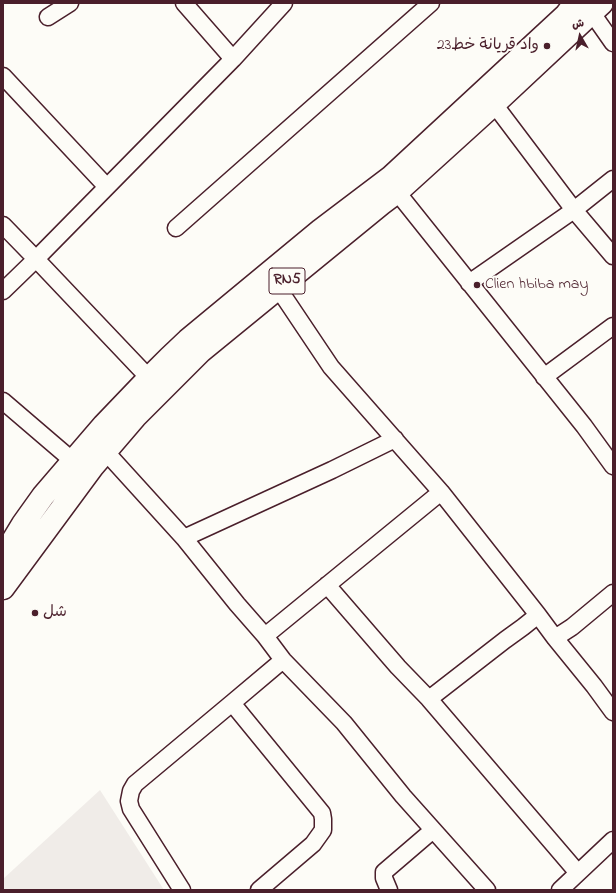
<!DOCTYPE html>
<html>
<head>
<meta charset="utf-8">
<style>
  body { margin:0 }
  #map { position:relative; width:616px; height:893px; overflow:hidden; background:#fdfcf7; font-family:"Indie Flower","Playpen Sans Arabic",sans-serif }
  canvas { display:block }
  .frame { position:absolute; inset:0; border:4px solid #4a1f2b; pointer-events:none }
  .north { position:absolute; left:560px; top:16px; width:40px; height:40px; -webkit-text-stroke:3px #fdfcf7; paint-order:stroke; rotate:351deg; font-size:11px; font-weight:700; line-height:16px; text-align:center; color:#4a1f2b }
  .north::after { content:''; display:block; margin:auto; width:14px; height:18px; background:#4a1f2b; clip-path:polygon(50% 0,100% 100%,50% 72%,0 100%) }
</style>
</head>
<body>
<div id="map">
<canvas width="616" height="893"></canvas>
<div class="frame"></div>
<div class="north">ش</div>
</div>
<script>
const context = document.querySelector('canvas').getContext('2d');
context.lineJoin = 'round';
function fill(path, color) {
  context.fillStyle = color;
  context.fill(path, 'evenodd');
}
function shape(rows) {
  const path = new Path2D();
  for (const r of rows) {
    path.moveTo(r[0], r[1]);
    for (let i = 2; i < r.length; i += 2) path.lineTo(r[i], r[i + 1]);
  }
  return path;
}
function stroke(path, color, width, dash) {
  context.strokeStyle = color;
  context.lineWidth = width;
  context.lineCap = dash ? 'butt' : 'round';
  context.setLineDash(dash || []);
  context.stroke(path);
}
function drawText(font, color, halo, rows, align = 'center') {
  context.font = font + ' "Indie Flower","Playpen Sans Arabic",sans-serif';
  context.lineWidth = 4;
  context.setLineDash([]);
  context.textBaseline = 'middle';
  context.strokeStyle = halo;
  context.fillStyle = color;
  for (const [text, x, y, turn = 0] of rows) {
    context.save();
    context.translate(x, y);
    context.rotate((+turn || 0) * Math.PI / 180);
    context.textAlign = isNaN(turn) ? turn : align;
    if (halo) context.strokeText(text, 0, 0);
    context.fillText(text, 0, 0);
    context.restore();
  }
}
fill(shape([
  [100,790,164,890,3,890,3,879]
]), '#f0ece8');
const minor = shape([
  [184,3,233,59],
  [592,13,613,43],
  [48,17,70,3],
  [3,76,107,187],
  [494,104,574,210,613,256],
  [397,192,584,426,613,466],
  [3,225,36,259,149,378],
  [176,228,431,3],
  [469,283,574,210,613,179],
  [278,288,331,367,441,492,538,615,555,638,594,686,613,712],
  [3,291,36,259,233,59,284,3],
  [544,377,613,326],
  [3,401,73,461],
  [105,451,184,538,237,604,265,636,283,660,344,723,403,796,487,890],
  [184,538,332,470,395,439],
  [327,585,398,667,429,699,578,873],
  [265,636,441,492],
  [555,638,572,627,613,593],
  [429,699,505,640,523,627,538,615],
  [232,703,322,813,323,819,323,830,313,844,259,890],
  [182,890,131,809,129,801,131,791,135,784,232,703,283,660],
  [389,890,384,878,384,872,433,830],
  [560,890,613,840]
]);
const highway = shape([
  [3,557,23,524,43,496,104,425,149,378,169,358,188,340,321,230,391,177,566,15,575,3],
  [3,588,93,466,135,417,201,351,381,204,397,192,494,104,602,3]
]);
stroke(minor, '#4a1f2b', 19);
stroke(highway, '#4a1f2b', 25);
stroke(minor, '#fdfcf7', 16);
stroke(highway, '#fdfcf7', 22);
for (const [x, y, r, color] of [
  [547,46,4,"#4a1f2b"],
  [477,285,4,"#4a1f2b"],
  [35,613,4,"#4a1f2b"]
]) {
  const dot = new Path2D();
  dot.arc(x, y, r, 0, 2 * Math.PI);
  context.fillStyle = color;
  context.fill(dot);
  stroke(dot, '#fdfcf7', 1.5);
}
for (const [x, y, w] of [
  [287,281,36]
]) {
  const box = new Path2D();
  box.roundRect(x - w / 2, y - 13, w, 26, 3);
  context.fillStyle = '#fdfcf7';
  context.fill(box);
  stroke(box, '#4a1f2b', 1);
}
drawText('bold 15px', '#4a1f2b', null, [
  ["RN5",287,281]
]);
drawText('16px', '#4a1f2b', '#fdfcf7', [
  ["واد قريانة خط23",539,46,"right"],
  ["Clien hbiba may",485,285],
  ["شل",43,613]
], 'left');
</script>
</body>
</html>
